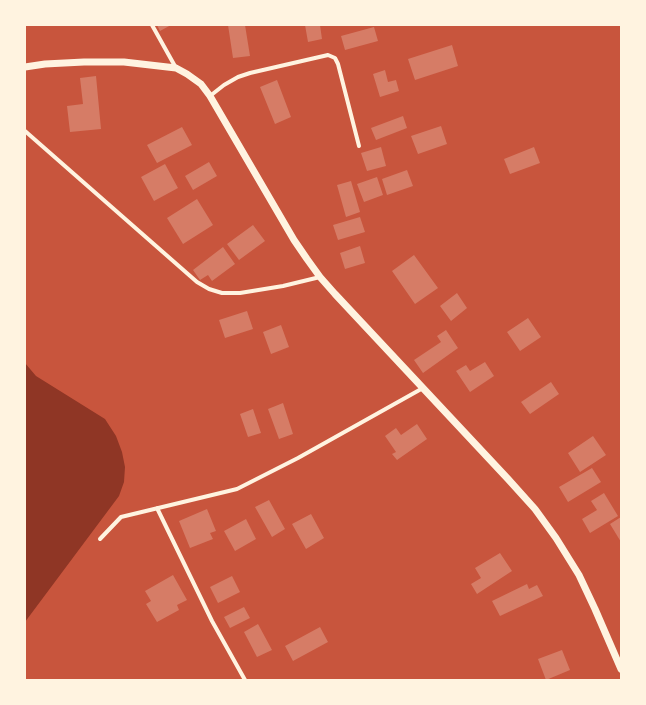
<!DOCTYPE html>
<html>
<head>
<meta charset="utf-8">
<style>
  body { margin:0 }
  #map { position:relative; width:646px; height:705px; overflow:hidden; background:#c8553d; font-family:Rubik,sans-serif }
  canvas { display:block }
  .frame { position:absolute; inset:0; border:26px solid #fff3e0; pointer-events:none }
</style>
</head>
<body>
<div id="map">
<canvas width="646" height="705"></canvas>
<div class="frame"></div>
</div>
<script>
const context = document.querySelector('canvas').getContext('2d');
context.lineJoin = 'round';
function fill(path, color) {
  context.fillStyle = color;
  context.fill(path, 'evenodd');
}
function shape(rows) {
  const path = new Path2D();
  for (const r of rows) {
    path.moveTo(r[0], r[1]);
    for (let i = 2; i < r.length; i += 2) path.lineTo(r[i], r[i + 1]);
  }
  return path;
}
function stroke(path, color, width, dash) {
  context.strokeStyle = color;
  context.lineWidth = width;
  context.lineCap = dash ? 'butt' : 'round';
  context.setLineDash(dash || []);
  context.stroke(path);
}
fill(shape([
  [25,363,36,376,105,419,116,436,122,452,125,467,124,482,119,496,25,622]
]), '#8f3625');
fill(shape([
  [157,25,171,25,160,31],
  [228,25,245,25,250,56,233,58],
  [305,25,320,25,322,39,308,42],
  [374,27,378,41,345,50,341,36],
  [452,45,458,66,415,80,408,59],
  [385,70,388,82,396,80,399,91,380,97,373,74],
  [96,76,101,129,70,132,67,106,83,104,80,78],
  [277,80,291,117,275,124,260,87],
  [403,116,407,128,376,140,371,128],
  [441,126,447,144,418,154,411,136],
  [182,127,192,145,157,163,147,145],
  [381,147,386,166,367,171,361,153],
  [534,147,540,163,510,174,504,159],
  [209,162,217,176,193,190,185,176],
  [165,164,178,188,154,201,141,177],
  [407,170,413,186,387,195,382,179],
  [377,177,383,195,364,202,357,184],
  [351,181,360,212,346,217,337,185],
  [197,199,213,225,183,244,167,218],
  [360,217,365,232,338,240,333,225],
  [253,225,265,241,239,260,227,244],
  [360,246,365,263,345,269,340,253],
  [223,247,235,264,212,281,208,275,200,280,193,270],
  [414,255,438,288,415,304,392,271],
  [457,293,467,308,451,321,440,306],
  [247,311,253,329,225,338,219,320],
  [528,318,541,337,520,351,507,332],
  [281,325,289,347,271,354,263,332],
  [446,330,458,348,423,373,414,360,441,342,437,336],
  [485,362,494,376,470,392,456,371,466,365,470,371],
  [551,382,559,394,530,414,521,402],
  [283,403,293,434,279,439,268,409],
  [253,409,261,433,248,437,240,414],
  [417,424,427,439,397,460,392,454,396,452,385,436,396,428,401,435],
  [593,436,606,455,580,472,568,453],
  [592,468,601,482,568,502,559,487],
  [604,493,618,516,590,533,582,519,597,510,591,501],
  [269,500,285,529,272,537,255,507],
  [207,509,216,531,210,533,213,539,190,548,179,521],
  [311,514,324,538,306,549,292,524],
  [621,517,621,542,610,524],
  [246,519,256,539,235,551,224,531],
  [500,553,512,571,477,594,471,584,481,578,475,568],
  [173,575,187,600,177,605,179,610,157,622,146,604,151,601,145,591],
  [232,576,240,592,218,603,210,587],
  [527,584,529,589,537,585,543,596,500,616,492,601],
  [244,607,250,618,230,628,224,617],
  [258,624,272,650,257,657,244,632],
  [320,627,328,642,293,661,285,646],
  [562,650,570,670,546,680,538,659]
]), '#d67c66');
stroke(shape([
  [152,25,176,68],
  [210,96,224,85,238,77,250,73,328,55,335,58,338,64,359,146],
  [25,131,197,282,209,289,222,293,240,293,283,286,320,277],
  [157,508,212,621,245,680],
  [100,539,121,517,237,489,298,458,423,388]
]), '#fff3e0', 4);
stroke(shape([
  [25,67,45,64,84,62,124,62,176,68,187,74,201,84,210,96,294,240,307,259,320,277,335,294,508,479,535,509,556,538,579,575,595,609,621,669]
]), '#fff3e0', 7);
</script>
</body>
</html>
